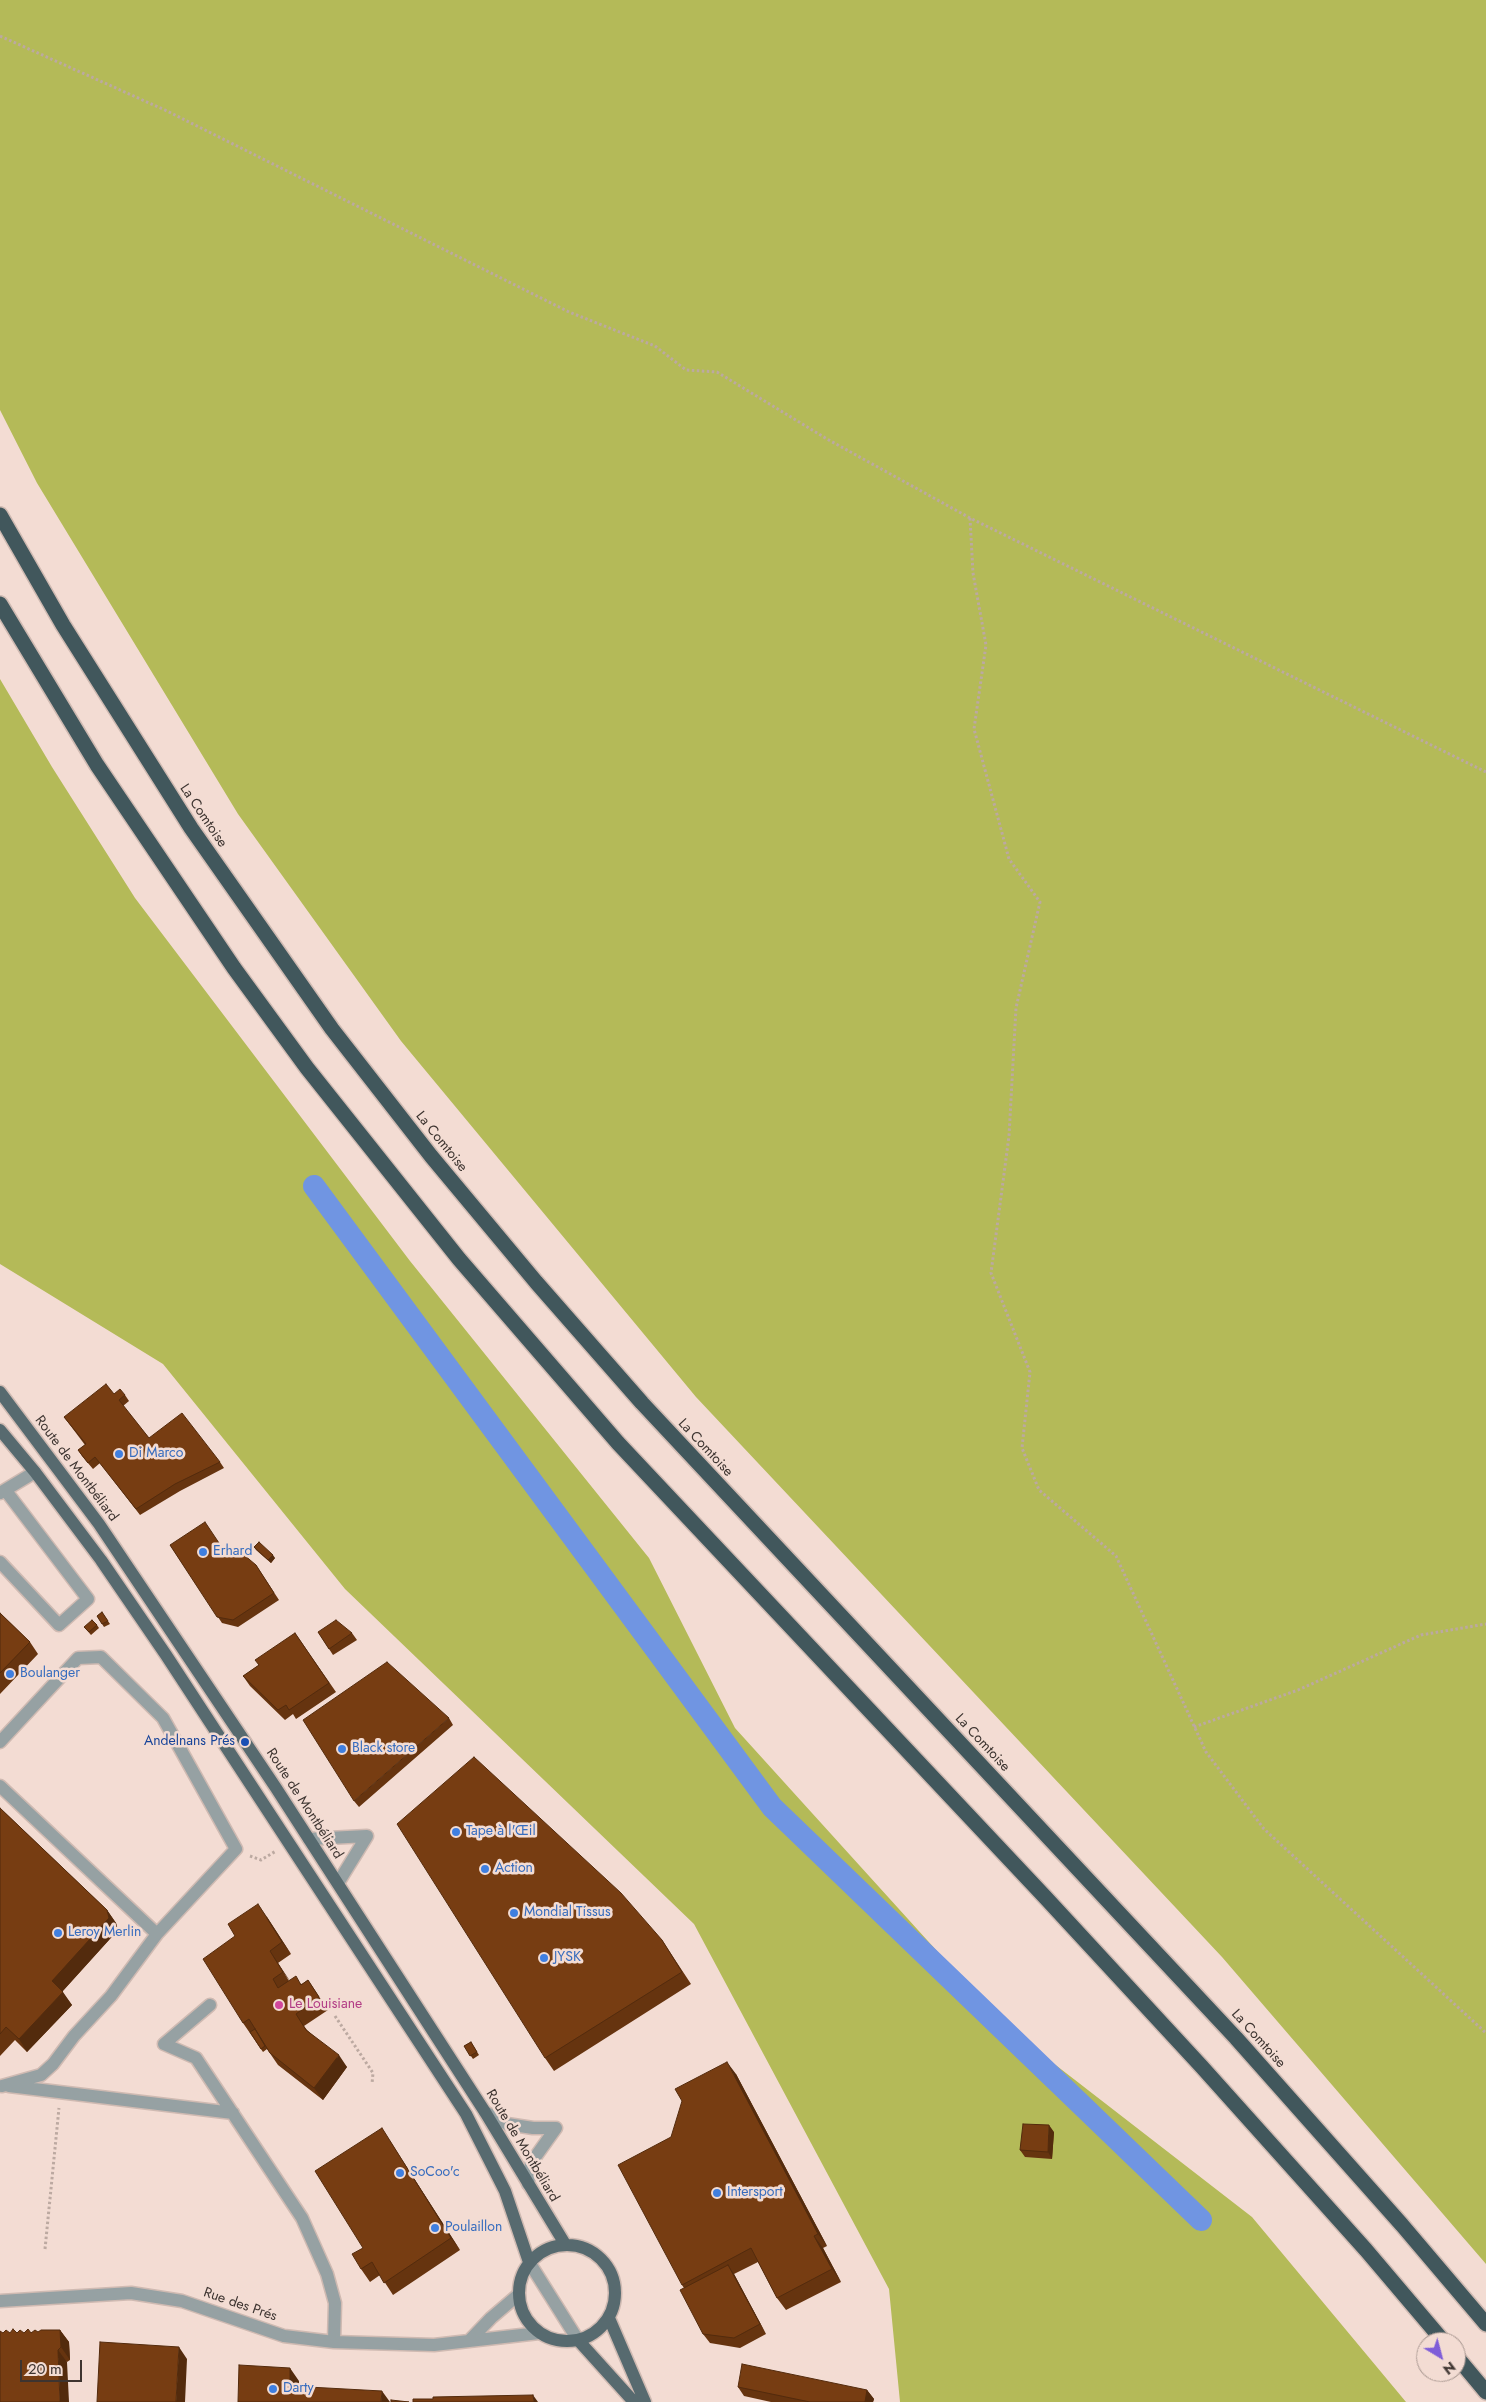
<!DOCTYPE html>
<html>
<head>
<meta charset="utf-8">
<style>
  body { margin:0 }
  #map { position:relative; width:1486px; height:2402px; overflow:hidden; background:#f3dcd3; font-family:Jost,sans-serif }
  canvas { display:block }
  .north { position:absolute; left:1416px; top:2332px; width:50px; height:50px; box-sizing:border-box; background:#f3dcd3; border:1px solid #aa9992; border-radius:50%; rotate:143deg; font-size:14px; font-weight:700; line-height:20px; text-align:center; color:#3d3430 }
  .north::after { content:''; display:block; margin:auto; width:18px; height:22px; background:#7f5dd8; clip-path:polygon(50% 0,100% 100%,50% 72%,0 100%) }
  .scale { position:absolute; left:20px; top:2360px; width:62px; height:22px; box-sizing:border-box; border:2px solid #3d3430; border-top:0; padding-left:6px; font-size:15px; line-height:18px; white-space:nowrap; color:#3d3430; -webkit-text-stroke:4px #f3dcd3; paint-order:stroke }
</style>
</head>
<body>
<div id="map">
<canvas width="1486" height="2402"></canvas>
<div class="north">N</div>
<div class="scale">20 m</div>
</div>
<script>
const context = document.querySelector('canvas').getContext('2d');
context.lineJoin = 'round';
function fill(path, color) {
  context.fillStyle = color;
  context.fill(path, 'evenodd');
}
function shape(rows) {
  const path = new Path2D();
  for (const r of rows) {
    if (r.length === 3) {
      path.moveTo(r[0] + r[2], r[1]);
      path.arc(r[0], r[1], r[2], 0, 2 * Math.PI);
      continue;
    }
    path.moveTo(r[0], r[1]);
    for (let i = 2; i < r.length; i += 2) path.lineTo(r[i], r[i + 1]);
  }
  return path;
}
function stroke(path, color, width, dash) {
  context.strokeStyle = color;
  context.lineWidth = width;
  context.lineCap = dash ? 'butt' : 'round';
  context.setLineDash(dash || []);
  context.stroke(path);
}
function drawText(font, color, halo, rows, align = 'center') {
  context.font = font + ' Jost,sans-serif';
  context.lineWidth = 5;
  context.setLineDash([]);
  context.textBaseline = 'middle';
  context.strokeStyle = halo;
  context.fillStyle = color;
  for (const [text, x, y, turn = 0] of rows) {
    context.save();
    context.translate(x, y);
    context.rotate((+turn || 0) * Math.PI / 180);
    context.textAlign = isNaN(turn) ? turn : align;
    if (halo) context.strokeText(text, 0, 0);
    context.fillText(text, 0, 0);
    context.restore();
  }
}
fill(shape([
  [0,0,1486,0,1486,2264,1222,1957,696,1397,401,1041,238,814,37,483,0,410],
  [0,679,52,767,135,898,410,1261,649,1558,735,1728,1004,2025,1252,2217,1406,2402,900,2402,889,2289,694,1924,345,1589,163,1364,0,1264]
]), '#b4ba58');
stroke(shape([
  [314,1186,772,1807,1201,2220]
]), '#7095e2', 22);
const minor = shape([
  [0,1493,35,1472],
  [0,1562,59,1625,88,1599,6,1491],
  [0,1742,78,1658,101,1657,163,1718,236,1849,157,1934,111,1996,74,2036,53,2064,41,2075,2,2086],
  [0,1786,157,1934],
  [309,1839,367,1836,338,1883],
  [210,2005,164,2044,196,2058,302,2218,327,2274,335,2303,334,2342],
  [9,2086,233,2113],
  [485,2112,507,2124,533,2128,556,2128],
  [528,2184,531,2163,556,2128],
  [529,2262,578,2340],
  [0,2301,131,2293,182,2301,284,2336,334,2342,434,2345,539,2333],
  [470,2340,491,2318,518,2295]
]);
const major = shape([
  [0,1392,99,1524,276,1788,485,2112,565,2244],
  [0,1430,35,1472,101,1560,166,1655,466,2114,505,2191,529,2262],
  [567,2293,48],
  [609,2318,645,2402],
  [578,2340,634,2402]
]);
const highway = shape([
  [0,515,63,625,191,828,332,1029,431,1156,536,1282,642,1403,1236,2038,1402,2225,1486,2324],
  [0,604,97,765,234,968,307,1068,459,1259,618,1443,1045,1897,1202,2067,1366,2250,1444,2342],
  [1456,2356,1486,2392]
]);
stroke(minor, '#cfbab2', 15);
stroke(major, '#cfbab2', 15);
stroke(highway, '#cfbab2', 18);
stroke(shape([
  [0,36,167,111,569,312,655,346,686,370,717,372,827,439,970,518,1486,772],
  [970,518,973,573,986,645,974,729,1009,859,1040,902,1016,1008,1009,1136,991,1273,1030,1372,1022,1448,1039,1490,1116,1556,1206,1752,1264,1829,1486,2033],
  [1194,1727,1298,1690,1421,1635,1486,1624],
  [250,1856,261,1860,276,1851],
  [335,2016,373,2073,372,2084],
  [45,2249,59,2108]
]), '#bca9a1', 3, [2.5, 2.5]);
stroke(minor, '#96a1a3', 12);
stroke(major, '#576a6f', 12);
stroke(highway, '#41575c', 15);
fill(shape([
  [114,1394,125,1395,129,1401,123,1406,149,1438,220,1462,224,1468,180,1491,140,1515,100,1463,93,1469,82,1456,78,1450,85,1445,64,1417],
  [170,1545,227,1555,256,1565,279,1600,238,1627,222,1623],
  [254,1547,275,1558,271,1563,256,1550],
  [102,1612,110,1624,104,1627,97,1616],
  [0,1613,30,1642,38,1654,0,1694],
  [97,1625,99,1628,91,1635,84,1627],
  [318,1632,352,1633,357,1640,333,1655],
  [295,1633,336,1692,296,1719,293,1714,285,1720,250,1686,243,1676,259,1665],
  [449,1718,453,1725,359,1807,354,1801],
  [0,1808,107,1910,116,1923,118,1930,62,1992,72,2005,27,2052,15,2040,0,2056],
  [267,1917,291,1954,278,1963,289,1981,302,1984,308,1980,328,2010,304,2026,307,2030,347,2067,323,2100,278,2065,267,2049,263,2052,243,2023,235,1936],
  [662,1940,691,1984,554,2071,545,2058],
  [471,2042,479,2055,473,2059,464,2046],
  [736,2074,827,2246,823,2248,841,2282,786,2310,777,2298,758,2262,734,2274,766,2334,740,2348,710,2343,703,2334,684,2288,682,2285,671,2137],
  [1054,2132,1052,2159,1025,2157,1020,2150],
  [390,2141,460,2250,393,2295,380,2275,370,2282,361,2269,363,2248],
  [60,2330,69,2342,70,2360,67,2362,3,2333,24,2333],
  [738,2387,867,2390,874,2399,873,2402,771,2402,744,2396]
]), '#66340f');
fill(shape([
  [273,1555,275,1558,271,1563,268,1560],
  [258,1904,267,1917,291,1954,282,1942],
  [107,1910,116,1923,118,1930,60,1994,52,1981],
  [270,1951,292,1984,283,1972],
  [63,1992,72,2005,27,2052,19,2039],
  [339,2055,347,2067,323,2100,314,2088],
  [727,2062,736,2074,827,2246,818,2234],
  [1049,2125,1054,2132,1052,2159,1048,2152],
  [382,2128,390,2141,460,2250,451,2238],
  [814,2236,823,2248,841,2282,832,2269],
  [728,2265,734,2274,766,2334,760,2324],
  [60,2330,69,2342,70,2360,61,2347],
  [179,2347,187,2359,185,2402,176,2402],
  [58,2350,67,2362,69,2402,60,2402],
  [290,2368,299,2381,299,2398,290,2386],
  [867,2390,874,2399,873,2402,865,2402],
  [382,2391,390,2402,381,2402],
  [533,2395,538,2402,534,2402]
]), '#532b0d');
const building = shape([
  [106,1384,114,1394,120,1389,125,1395,119,1400,149,1438,182,1413,220,1462,175,1484,136,1509,95,1457,88,1463,78,1450,86,1444,64,1417,106,1384],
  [205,1522,227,1555,237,1549,256,1565,274,1593,233,1620,217,1617,170,1545,205,1522],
  [259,1542,273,1555,268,1560,254,1547,259,1542],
  [102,1612,108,1621,102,1624,97,1616,102,1612],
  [0,1613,30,1642,0,1673,0,1613],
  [92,1620,97,1625,89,1632,84,1627,92,1620],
  [336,1620,352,1633,329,1649,318,1632,336,1620],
  [295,1633,329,1683,289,1710,286,1705,278,1710,243,1676,259,1665,255,1660,295,1633],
  [387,1662,449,1718,354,1801,303,1720,387,1662],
  [474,1757,621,1893,662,1940,682,1972,545,2058,397,1824,474,1757],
  [0,1808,107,1910,109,1918,52,1981,63,1992,19,2039,6,2027,0,2034,0,1808],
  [258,1904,282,1942,270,1951,283,1972,273,1979,278,1988,296,1976,301,1985,308,1980,319,1997,296,2014,306,2030,339,2055,314,2088,270,2053,249,2019,243,2023,203,1959,235,1936,228,1924,258,1904],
  [255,2029,265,2046,261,2049,250,2032,255,2029],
  [471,2042,477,2052,470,2056,464,2046,471,2042],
  [727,2062,818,2234,814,2236,832,2269,777,2298,751,2248,682,2285,618,2165,671,2137,682,2101,675,2089,727,2062],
  [1023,2124,1049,2125,1048,2152,1020,2150,1023,2124],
  [382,2128,451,2238,384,2283,372,2262,361,2269,352,2254,363,2248,315,2171,382,2128],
  [728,2265,760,2324,734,2338,703,2334,680,2290,728,2265],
  [13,2329,17,2333,20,2330,24,2333,28,2329,31,2333,35,2330,38,2332,41,2330,60,2330,61,2347,58,2350,60,2402,0,2402,0,2331,3,2333,6,2330,10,2333,13,2329],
  [100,2342,179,2347,176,2402,97,2402,100,2342],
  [742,2364,867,2390,865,2402,810,2402,738,2387,742,2364],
  [239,2365,290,2368,290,2386,382,2391,381,2402,238,2402,239,2365],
  [533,2395,534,2402,413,2402,413,2399,433,2399,433,2397,533,2395],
  [391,2400,409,2402,391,2402,391,2400]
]);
fill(building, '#773d12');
stroke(building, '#532b0d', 1);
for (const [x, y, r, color] of [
  [119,1454,5,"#3f7fe0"],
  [203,1552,5,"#3f7fe0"],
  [10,1674,5,"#3f7fe0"],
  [245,1742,5,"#1a4fb4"],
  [342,1749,5,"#3f7fe0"],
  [456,1832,5,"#3f7fe0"],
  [485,1869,5,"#3f7fe0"],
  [514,1913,5,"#3f7fe0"],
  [58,1933,5,"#3f7fe0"],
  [544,1958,5,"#3f7fe0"],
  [279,2005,5,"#d1479c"],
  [400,2173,5,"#3f7fe0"],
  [717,2193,5,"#3f7fe0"],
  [435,2228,5,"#3f7fe0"],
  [273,2389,5,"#3f7fe0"]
]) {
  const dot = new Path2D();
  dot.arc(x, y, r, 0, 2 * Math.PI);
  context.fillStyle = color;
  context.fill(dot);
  stroke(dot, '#f3dcd3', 2);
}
drawText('14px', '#3d3430', '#f3dcd3', [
  ["La Comtoise",203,816,56],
  ["La Comtoise",441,1142,51],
  ["La Comtoise",705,1448,47],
  ["Route de Montbéliard",76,1469,53],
  ["La Comtoise",982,1743,47],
  ["Route de Montbéliard",304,1804,57],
  ["La Comtoise",1258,2039,48],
  ["Route de Montbéliard",522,2146,59],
  ["Rue des Prés",240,2305,19]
]);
drawText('14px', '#366cbe', '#f3dcd3', [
  ["Di Marco",129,1454],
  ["Erhard",213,1552],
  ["Boulanger",20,1674],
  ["Black store",352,1749],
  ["Tape à l'Œil",466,1832],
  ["Action",495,1869],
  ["Mondial Tissus",524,1913],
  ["Leroy Merlin",68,1933],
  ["JYSK",554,1958],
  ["SoCoo'c",410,2173],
  ["Intersport",727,2193],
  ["Poulaillon",445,2228],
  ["Darty",283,2389]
], 'left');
drawText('14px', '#164399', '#f3dcd3', [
  ["Andelnans Prés",235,1742]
], 'right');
drawText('14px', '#b23c85', '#f3dcd3', [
  ["Le Louisiane",289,2005]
], 'left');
</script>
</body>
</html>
